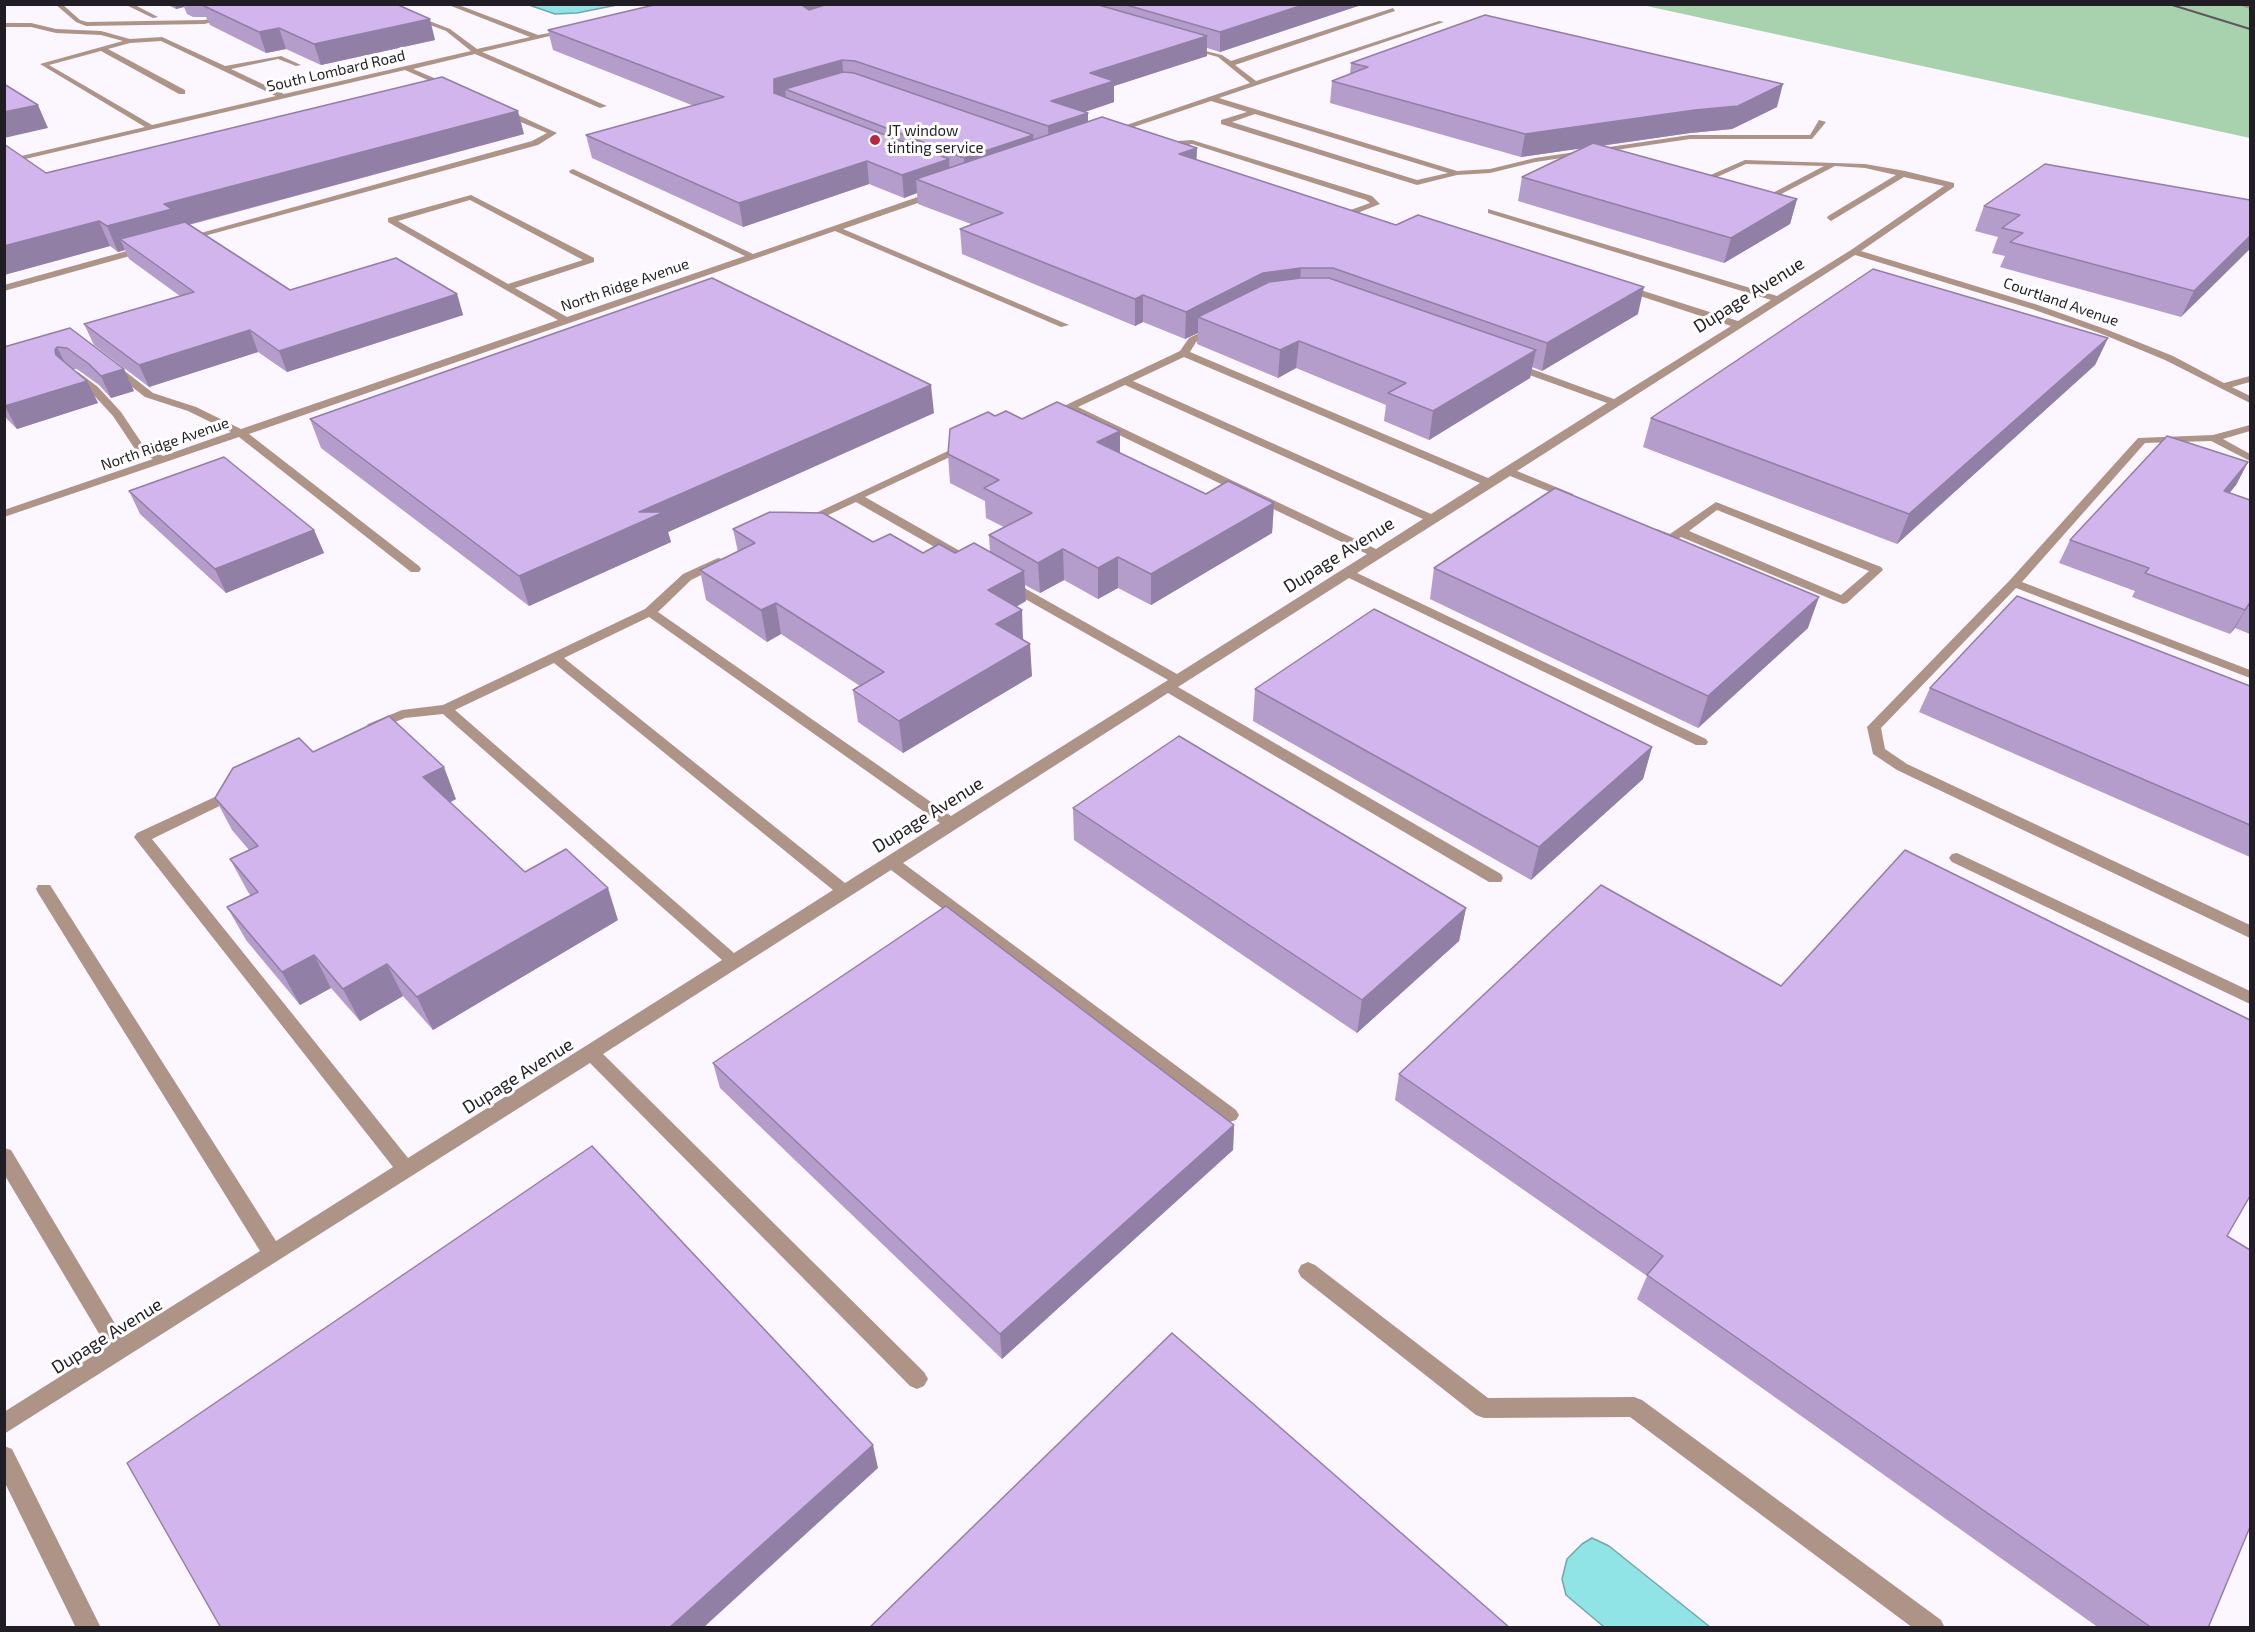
<!DOCTYPE html>
<html>
<head>
<meta charset="utf-8">
<style>
  body { margin:0 }
  #map { position:relative; width:2255px; height:1632px; overflow:hidden; background:#fbf6ff; font-family:"Exo 2",sans-serif }
  canvas { display:block }
  .frame { position:absolute; inset:0; border:6px solid #201d24; pointer-events:none }
</style>
</head>
<body>
<div id="map">
<canvas width="2255" height="1632"></canvas>
<div class="frame"></div>
</div>
<script>
const context = document.querySelector('canvas').getContext('2d');
context.lineJoin = 'round';
function fill(path, color) {
  context.fillStyle = color;
  context.fill(path, 'evenodd');
}
function shape(rows) {
  const path = new Path2D();
  for (const r of rows) {
    path.moveTo(r[0], r[1]);
    for (let i = 2; i < r.length; i += 2) path.lineTo(r[i], r[i + 1]);
  }
  return path;
}
function stroke(path, color, width, dash) {
  context.strokeStyle = color;
  context.lineWidth = width;
  context.lineCap = dash ? 'butt' : 'round';
  context.setLineDash(dash || []);
  context.stroke(path);
}
function drawText(font, color, halo, rows, align = 'center') {
  context.font = font + ' "Exo 2",sans-serif';
  context.lineWidth = 6;
  context.setLineDash([]);
  context.textBaseline = 'middle';
  context.strokeStyle = halo;
  context.fillStyle = color;
  for (const [text, x, y, turn = 0] of rows) {
    context.save();
    context.translate(x, y);
    context.rotate((+turn || 0) * Math.PI / 180);
    context.textAlign = isNaN(turn) ? turn : align;
    if (halo) context.strokeText(text, 0, 0);
    context.fillText(text, 0, 0);
    context.restore();
  }
}
fill(shape([
  [1642,5,2250,5,2250,138,2000,83]
]), '#a8d2ae');
const water = shape([
  [529,5,529,4,617,5,577,13,555,14,529,5],
  [1592,1538,1609,1546,1710,1627,1604,1627,1566,1595,1562,1579,1567,1559,1582,1544,1592,1538]
]);
fill(water, '#91e4e5');
stroke(water, '#6fa8ab', 1.5);
fill(shape([
  [55,4,62,4,80,20,87,22,204,20,228,16,231,18,204,24,86,26,76,22,55,4],
  [124,4,133,4,158,17,153,18,124,4],
  [446,4,456,4,538,35,571,29,571,31,482,52,607,106,600,108,475,54,413,69,453,86,450,90,405,70,4,164,4,160,145,127,40,64,123,41,101,35,56,33,31,27,4,27,4,23,31,23,56,29,101,31,130,39,162,37,225,66,281,56,301,65,296,66,278,59,231,69,284,94,471,51,446,31,412,18,414,15,450,29,477,49,530,37,446,4],
  [161,41,276,96,152,125,49,65,101,51,179,94,185,94,185,90,108,49,130,43,161,41],
  [2238,4,2250,5,2250,9,2239,5,2238,4],
  [1393,8,1395,11,1235,65,1256,81,1439,21,1444,22,1219,98,1457,171,1490,169,1535,158,1690,135,1810,135,1819,120,1826,122,1812,139,1690,139,1535,162,1490,173,1457,175,1417,185,1221,124,1221,120,1247,112,1211,101,1113,134,1106,132,1250,83,1218,57,1185,48,1185,46,1222,55,1231,61,1393,8],
  [1255,114,1448,173,1417,180,1232,122,1255,114],
  [499,109,505,109,557,133,538,145,186,241,179,239,532,141,547,133,499,113,499,109],
  [1192,140,1372,196,1380,204,1345,218,1332,212,1336,209,1345,212,1370,203,1366,200,1192,144,1162,152,1158,150,1178,141,1192,140],
  [1745,160,1865,164,1905,171,1954,183,1954,187,1861,251,2038,305,2108,330,2173,356,2224,383,2250,376,2250,382,2232,387,2250,396,2250,403,2165,360,2102,334,2032,309,1855,255,1517,471,1573,494,1573,498,1565,498,1510,476,1357,573,1706,739,1708,742,1706,745,1696,745,1349,578,1178,687,1501,874,1503,878,1501,882,1489,882,1168,693,903,863,1236,1110,1239,1115,1236,1120,1230,1122,1224,1120,891,870,603,1054,924,1372,928,1379,924,1386,917,1389,910,1386,590,1063,4,1434,4,1412,107,1347,4,1174,4,1148,11,1150,123,1337,260,1251,38,893,36,889,38,885,50,885,276,1241,393,1167,137,841,134,837,137,833,230,790,240,790,242,793,240,796,152,839,408,1158,722,960,443,714,405,718,373,731,366,727,368,724,402,710,443,705,645,609,683,574,718,558,722,559,722,565,691,580,658,612,951,816,1168,680,1004,587,1002,584,1004,581,1012,581,1177,674,1367,554,1069,411,1051,415,1046,412,1047,410,1066,405,1180,351,1189,338,1214,326,1219,329,1217,331,1196,342,1190,352,1488,478,1607,403,1510,368,1510,364,1518,364,1614,399,1731,326,1622,290,1622,286,1628,286,1738,321,1771,300,1488,213,1488,209,1777,296,1851,250,1944,186,1904,177,1831,221,1827,218,1828,216,1896,175,1865,168,1835,166,1766,202,1762,200,1763,198,1824,166,1746,164,1706,182,1699,180,1745,160],
  [1184,357,1480,483,1431,514,1133,381,1184,357],
  [1125,385,1423,519,1376,549,1078,407,1125,385],
  [649,617,940,823,845,883,564,658,649,617],
  [554,663,833,890,734,953,455,710,554,663],
  [573,169,753,254,935,191,941,191,941,195,843,229,1069,325,1061,327,835,231,249,434,419,566,421,569,419,572,411,572,239,437,4,517,4,510,153,459,135,449,113,416,90,391,70,376,70,372,78,372,98,387,121,412,143,445,163,456,231,432,188,411,145,397,109,369,109,365,117,365,153,393,196,407,241,429,558,320,388,222,388,218,471,195,594,258,594,262,515,288,567,317,745,256,570,173,569,171,573,169],
  [470,200,583,260,508,284,398,221,470,200],
  [145,246,148,247,148,251,4,291,4,285,145,246],
  [2250,425,2250,431,2223,439,2250,454,2250,461,2211,441,2145,443,2022,582,2250,670,2250,678,2016,588,1881,728,1885,749,1907,764,2250,925,2250,938,1897,770,1873,754,1867,727,2010,580,2138,438,2213,435,2250,425],
  [965,443,970,446,969,448,865,497,960,551,960,557,952,557,856,502,809,524,801,524,799,521,965,443],
  [1716,502,1881,567,1883,570,1847,603,1843,604,1681,537,1672,543,1651,533,1657,529,1670,534,1716,502],
  [1717,510,1869,571,1841,595,1689,531,1717,510],
  [1957,853,2250,991,2250,1004,1952,862,1949,858,1952,854,1957,853],
  [1308,1262,1315,1265,1488,1398,1634,1397,1642,1400,1941,1620,1945,1628,1913,1628,1630,1417,1484,1418,1476,1415,1301,1277,1298,1271,1301,1265,1308,1262],
  [4,1446,12,1449,101,1628,76,1628,4,1481,4,1446]
]), '#ae9487');
stroke(shape([
  [2169,4,2250,29]
]), '#5c5860', 2);
fill(shape([
  [166,4,396,4,435,40,321,65,286,49,266,53,210,25,206,17,193,17,187,14,184,7,176,9],
  [658,4,1364,4,1220,52,1207,48,1207,56,1114,86,1114,102,1085,112,1088,122,1197,148,1196,160,1638,314,1542,371,1532,367,1530,378,1429,440,1384,421,1386,405,1296,368,1278,378,1197,344,1198,333,1185,339,1143,322,1135,326,962,254,960,229,971,224,918,204,917,193,904,198,869,184,743,227,592,158,586,135,694,106,553,50,548,30],
  [1351,63,1777,107,1732,129,1690,133,1601,146,1797,199,1790,224,1724,263,1518,201,1522,177,1582,148,1521,157,1330,103,1332,81,1350,74],
  [524,134,189,225,290,290,457,294,463,315,287,372,258,352,149,387,94,345,84,324,180,296,129,259,125,250,118,252,110,246,4,275,4,144,46,173],
  [2250,200,2181,317,2000,267,2005,256,1992,253,1998,237,1975,231,1984,206],
  [70,328,134,391,111,398,99,385,77,369,73,369,87,381,98,403,17,429,4,416,4,347],
  [2108,338,2095,365,1897,544,1643,447,1651,418],
  [934,413,668,532,671,542,529,606,321,448,310,419],
  [995,416,1022,419,1120,453,1206,494,1274,503,1272,533,1151,605,1118,588,1098,599,1064,580,1040,593,1025,585,1026,601,1016,607,1032,676,903,753,858,722,853,690,860,686,781,634,767,642,706,600,700,570,738,552,733,529,873,542,923,553,955,553,990,552,989,535,1004,527,986,518,985,501,950,483,948,454],
  [2248,462,2236,485,2229,493,2250,500,2250,634,2235,628,2230,634,2132,597,2135,591,2059,563,2070,540],
  [129,491,314,530,324,553,226,593,140,514],
  [1434,568,1808,628,1698,728,1430,599],
  [2250,686,2250,857,1919,712,1930,688],
  [1255,689,1652,747,1643,779,1531,880,1253,721],
  [313,752,456,799,450,802,525,872,618,920,433,1030,403,996,360,1021,331,988,300,1005,246,940,227,907,251,896,248,892,230,859,249,850,232,830,215,798],
  [1073,808,1466,908,1459,941,1357,1033,1074,840],
  [713,1063,1234,1125,1233,1150,1002,1359,720,1088],
  [1399,1074,2227,1236,2208,1628,2099,1628,1637,1299,1647,1276,1395,1100]
]), '#b49ccb');
fill(shape([
  [175,4,183,4,184,7,176,9],
  [804,4,870,4,807,23,803,6],
  [1306,4,1364,4,1220,52,1220,32],
  [430,19,435,40,321,65,314,44],
  [279,28,286,49,266,53,259,32],
  [1207,36,1207,56,1114,86,1114,102,1052,123,1051,101,1090,73],
  [842,60,844,81,785,89,786,97,774,93,774,79],
  [1783,84,1777,107,1732,129,1690,133,1521,157,1525,134],
  [38,105,48,128,4,138,4,112],
  [518,111,524,134,179,227,120,239,125,250,118,252,107,226,164,204],
  [1088,113,1088,135,1049,149,1048,126],
  [1033,135,1034,153,965,177,964,158],
  [1197,148,1196,171,1179,154],
  [949,159,950,182,916,179,917,193,904,198,902,175],
  [867,161,869,184,743,227,739,203],
  [1797,199,1790,224,1724,263,1731,238],
  [99,221,110,246,4,275,4,246],
  [2250,236,2250,249,2181,317,2194,291],
  [1301,268,1299,294,1198,317,1198,333,1185,339,1186,312,1263,273],
  [1644,287,1638,314,1542,371,1547,343],
  [457,294,463,315,287,372,279,351],
  [1143,295,1143,322,1135,326,1135,299],
  [250,330,258,352,149,387,139,365],
  [2108,338,2095,365,1897,544,1909,514],
  [1299,341,1296,368,1278,378,1280,350],
  [57,347,68,369,56,355,55,350],
  [1536,350,1530,378,1429,440,1433,411],
  [124,369,134,391,111,398,101,376],
  [87,381,98,403,17,429,5,406],
  [931,385,934,413,668,532,671,542,529,606,519,576,639,512],
  [1120,431,1120,460,1097,442],
  [2248,462,2236,485,2212,515,2224,491],
  [1274,503,1272,533,1151,605,1151,574],
  [314,530,324,553,226,593,215,569],
  [1063,549,1064,580,1040,593,1038,563],
  [1118,557,1118,588,1098,599,1098,568],
  [1024,571,1026,601,990,621,988,590],
  [1819,597,1808,628,1698,728,1708,696],
  [776,603,781,634,767,642,761,610],
  [2249,604,2235,628,2230,634,2245,610],
  [1022,610,1023,641,996,624],
  [1030,644,1032,676,903,753,899,721],
  [1652,747,1643,779,1531,880,1539,847],
  [444,767,456,799,436,810,423,777],
  [608,888,618,920,433,1030,417,997],
  [1466,908,1459,941,1357,1033,1362,1000],
  [314,955,331,988,300,1005,282,972],
  [387,964,403,996,360,1021,343,989],
  [1234,1125,1233,1150,1002,1359,1000,1334],
  [873,1445,878,1468,703,1628,669,1628]
]), '#927fa5');
const building = shape([
  [206,4,396,4,430,19,314,44,279,28,259,32,202,5,206,4],
  [658,4,804,4,803,6,809,10,828,4,1095,4,1207,36,1090,73,1114,81,1051,101,1088,113,1048,126,855,61,842,60,774,79,774,93,949,159,902,175,867,161,739,203,586,135,724,97,548,30,658,4],
  [1123,4,1306,4,1220,32,1123,4],
  [1485,15,1783,84,1738,106,1695,110,1525,134,1332,81,1368,67,1351,63,1485,15],
  [843,72,854,73,1033,135,964,158,785,89,843,72],
  [442,77,518,111,164,204,172,209,107,226,99,221,4,246,4,144,46,173,442,77],
  [4,84,38,105,4,112,4,84],
  [1102,117,1197,148,1179,154,1396,225,1418,215,1644,287,1547,343,1333,268,1301,268,1263,273,1186,312,1143,295,1135,299,960,229,1003,213,916,179,1102,117],
  [1593,143,1797,199,1731,238,1522,177,1593,143],
  [2045,164,2250,200,2250,236,2194,291,2010,242,2023,233,2002,228,2020,215,1984,206,2045,164],
  [185,222,290,290,396,258,457,294,279,351,250,330,139,365,84,324,194,292,120,239,185,222],
  [1873,269,2108,338,1909,514,1651,418,1873,269],
  [712,278,931,385,639,512,664,512,519,576,310,419,712,278],
  [1301,278,1329,278,1536,350,1433,411,1388,393,1406,383,1299,341,1280,350,1198,317,1269,282,1301,278],
  [70,328,124,369,101,376,89,364,67,348,57,347,55,350,56,355,87,381,5,406,4,406,4,347,70,328],
  [1057,402,1120,431,1097,442,1206,494,1228,481,1274,503,1151,574,1118,557,1098,568,1063,549,1038,563,989,535,1032,513,984,488,999,480,948,454,950,429,988,412,995,416,1006,411,1022,419,1057,402],
  [2167,436,2248,462,2224,491,2250,500,2250,605,2249,604,2245,610,2145,573,2149,568,2070,540,2167,436],
  [224,457,314,530,215,569,129,491,224,457],
  [1555,488,1819,597,1708,696,1434,568,1555,488],
  [770,512,823,513,873,542,890,534,923,553,939,544,955,553,974,543,1024,571,988,590,1022,610,996,624,1030,644,899,721,853,690,884,672,776,603,761,610,700,570,755,543,733,529,770,512],
  [2017,596,2250,686,2250,825,1930,688,2017,596],
  [1374,609,1652,747,1539,847,1255,689,1374,609],
  [389,716,444,767,423,777,525,872,566,849,608,888,417,997,387,964,343,989,314,955,282,972,227,907,258,892,230,859,258,846,215,798,233,768,299,738,313,752,389,716],
  [1179,736,1466,908,1362,1000,1073,808,1179,736],
  [1905,850,2250,1020,2250,1196,2227,1236,2250,1250,2250,1527,2208,1628,2152,1628,1647,1275,1663,1256,1399,1074,1601,885,1781,986,1905,850],
  [946,906,1234,1125,1000,1334,713,1063,946,906],
  [592,1146,873,1445,669,1628,221,1628,127,1463,592,1146],
  [1172,1333,1510,1628,869,1628,1172,1333]
]);
fill(building, '#d1b5ec');
stroke(building, '#927fa5', 1.5);
for (const [x, y, r, color] of [
  [875,140,6,"#b8263f"]
]) {
  const dot = new Path2D();
  dot.arc(x, y, r, 0, 2 * Math.PI);
  context.fillStyle = color;
  context.fill(dot);
  stroke(dot, '#fff', 2);
}
drawText('15px', '#201d24', '#fff', [
  ["South Lombard Road",336,71,-13],
  ["North Ridge Avenue",625,285,-19],
  ["Courtland Avenue",2061,302,19],
  ["North Ridge Avenue",165,444,-19]
]);
drawText('15px', '#201d24', '#fff', [
  ["JT window",887,131],
  ["tinting service",887,148]
], 'left');
drawText('18px', '#201d24', '#fff', [
  ["Dupage Avenue",1749,295,-32],
  ["Dupage Avenue",1339,555,-32],
  ["Dupage Avenue",928,815,-32],
  ["Dupage Avenue",518,1076,-32],
  ["Dupage Avenue",107,1336,-32]
]);
</script>
</body>
</html>
